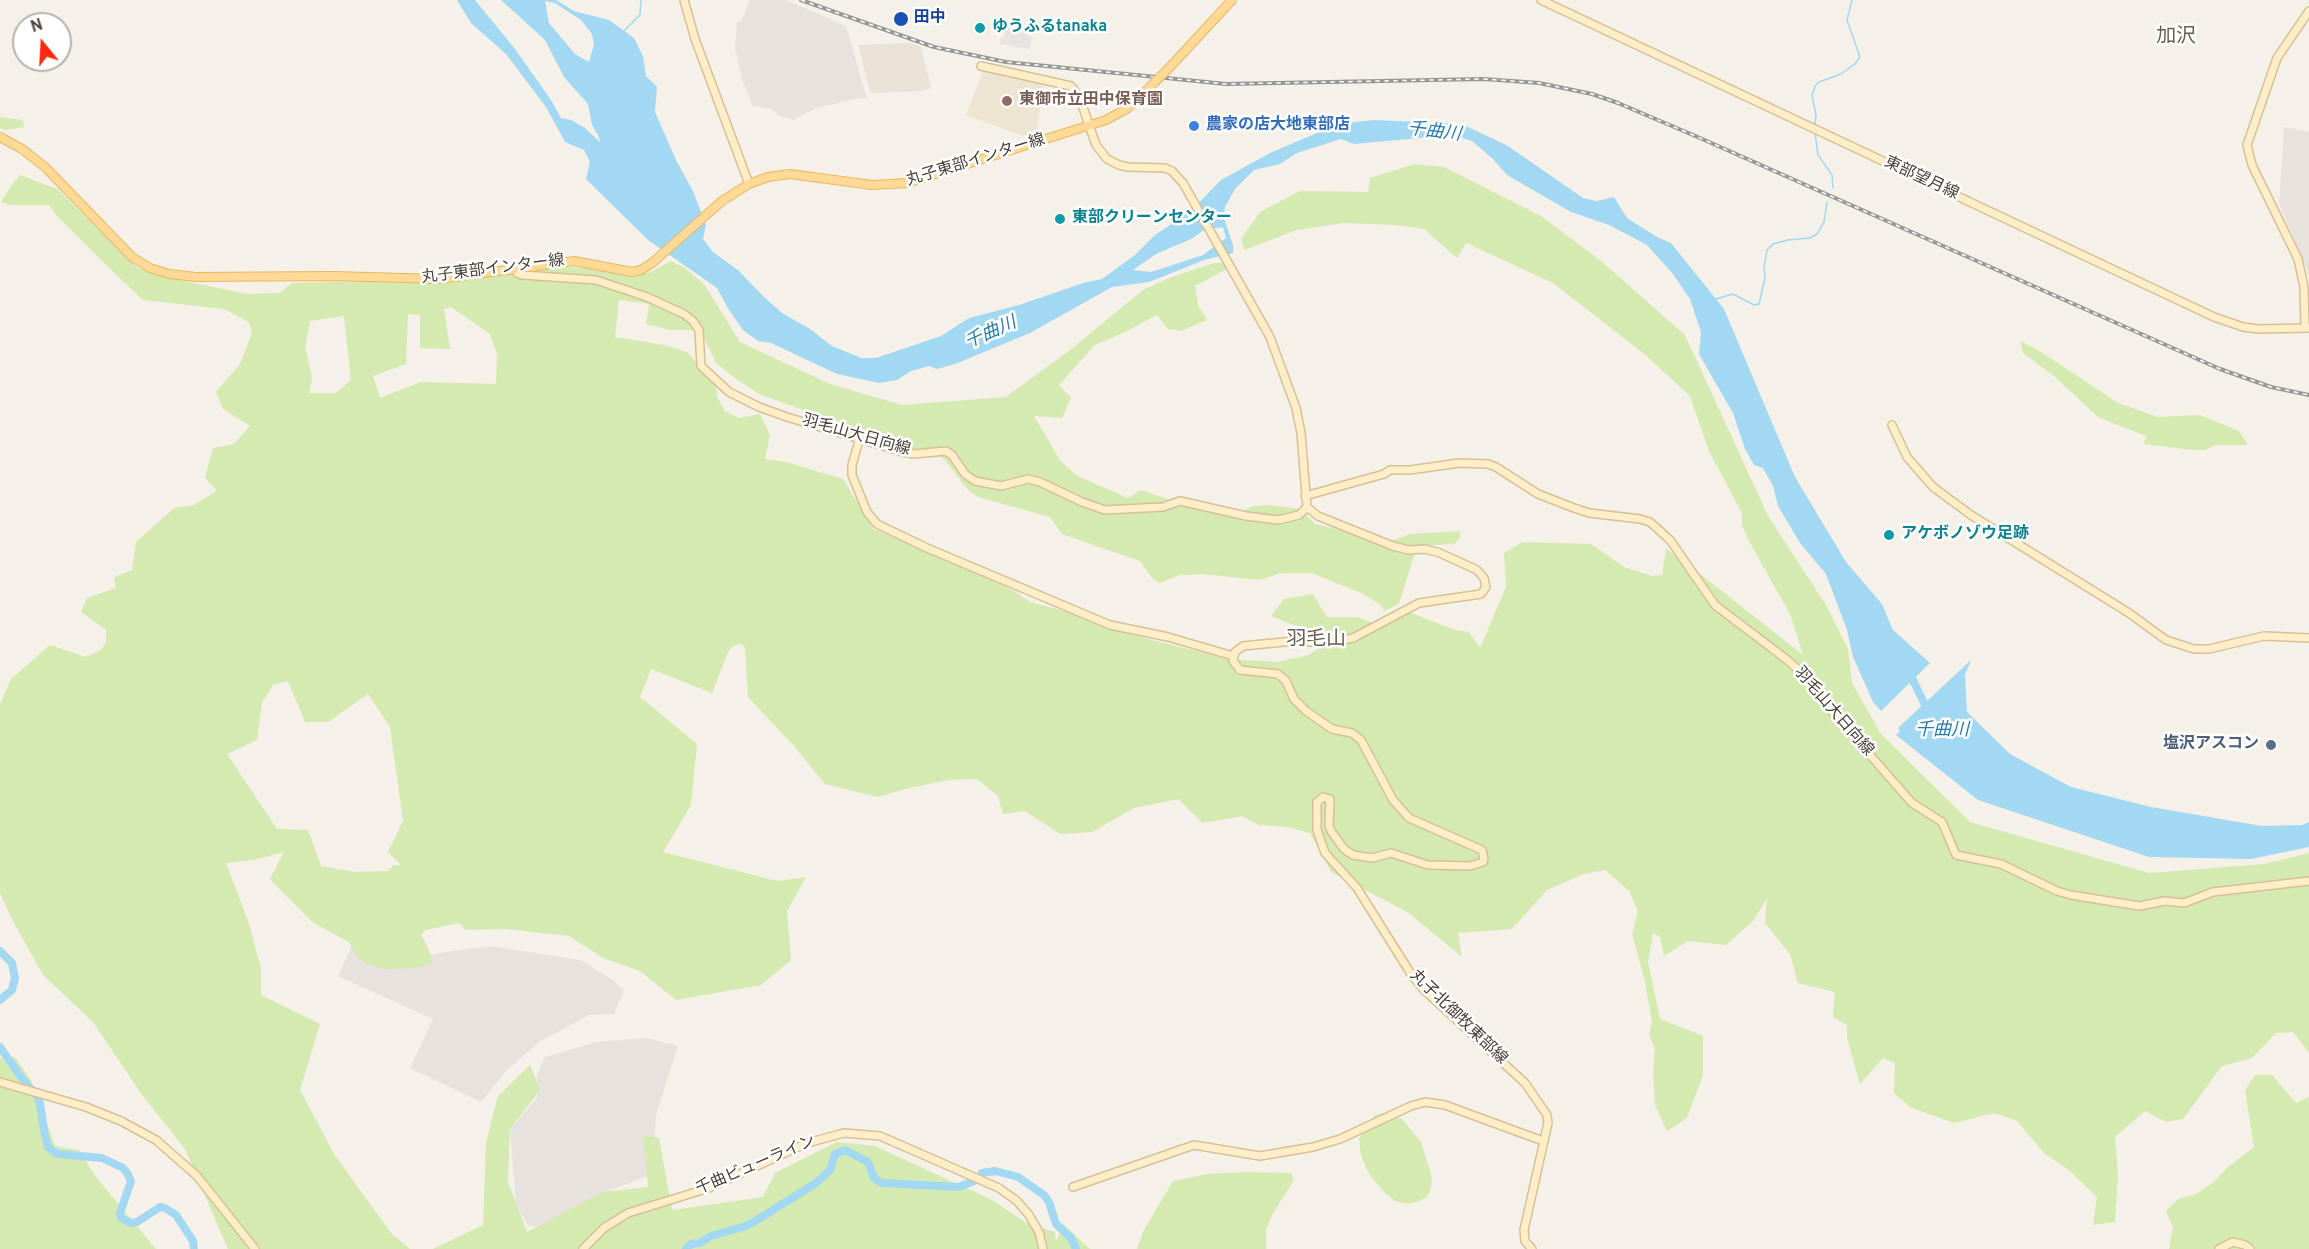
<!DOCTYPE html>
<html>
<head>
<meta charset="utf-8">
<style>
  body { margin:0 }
  #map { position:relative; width:2309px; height:1249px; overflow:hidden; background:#f5f0e8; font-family:Overpass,sans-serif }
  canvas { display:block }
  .north { position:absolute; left:12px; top:12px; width:60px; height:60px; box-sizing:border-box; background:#fff; border:2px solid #b6b3af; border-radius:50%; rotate:342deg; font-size:16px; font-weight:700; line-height:24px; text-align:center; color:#484036 }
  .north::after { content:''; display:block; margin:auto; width:21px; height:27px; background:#ff2815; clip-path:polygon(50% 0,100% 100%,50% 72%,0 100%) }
</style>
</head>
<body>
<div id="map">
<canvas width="2309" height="1249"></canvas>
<div class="north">N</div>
</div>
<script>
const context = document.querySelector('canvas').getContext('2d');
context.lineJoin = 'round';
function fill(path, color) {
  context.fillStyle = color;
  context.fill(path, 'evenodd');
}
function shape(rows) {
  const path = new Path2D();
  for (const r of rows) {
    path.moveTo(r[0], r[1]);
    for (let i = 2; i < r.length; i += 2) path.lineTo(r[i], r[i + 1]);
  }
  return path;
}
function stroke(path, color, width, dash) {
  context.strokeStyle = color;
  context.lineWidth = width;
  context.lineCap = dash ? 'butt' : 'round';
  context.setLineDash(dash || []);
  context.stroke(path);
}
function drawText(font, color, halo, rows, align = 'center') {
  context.font = font + ' Overpass,"Noto Sans JP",sans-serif';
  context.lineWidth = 5;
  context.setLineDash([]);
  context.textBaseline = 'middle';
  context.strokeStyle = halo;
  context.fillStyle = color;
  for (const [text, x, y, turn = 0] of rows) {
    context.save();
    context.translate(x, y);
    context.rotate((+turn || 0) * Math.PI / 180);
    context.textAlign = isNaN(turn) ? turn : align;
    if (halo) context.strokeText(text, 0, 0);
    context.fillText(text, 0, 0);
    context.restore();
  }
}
fill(shape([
  [911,43,921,47,931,88,922,91,873,93,870,91,858,45]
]), '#e9e2d6');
fill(shape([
  [750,0,786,0,846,26,867,99,859,98,817,108,793,120,780,116,771,109,753,106,742,80,735,48,737,23,741,21],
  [2284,127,2309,132,2309,280,2306,266,2279,204],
  [353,943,413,961,438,953,490,946,580,960,613,980,624,990,614,1014,589,1015,539,1042,506,1071,481,1102,410,1068,433,1019,338,976],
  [646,1038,678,1046,656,1115,653,1174,603,1193,555,1227,528,1226,516,1204,510,1129,537,1098,537,1075,545,1057,597,1042]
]), '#e7e2dd');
fill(shape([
  [983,71,1039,83,1044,88,1036,132,1023,136,966,115]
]), '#eee4d2');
fill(shape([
  [0,117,23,120,24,127,6,130,0,128],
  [1415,164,1444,167,1541,216,1601,261,1685,335,1768,516,1826,605,1848,649,1852,683,1881,734,1970,822,2149,873,2264,864,2309,853,2309,1053,2293,1032,2276,1033,2252,1058,2222,1066,2183,1119,2166,1122,2145,1111,2115,1137,2118,1175,2115,1222,2093,1225,2097,1197,2070,1171,2044,1153,2017,1121,1994,1113,1954,1123,1910,1107,1894,1093,1895,1063,1883,1058,1860,1084,1847,1038,1847,1025,1833,1017,1835,992,1798,983,1790,954,1765,923,1767,898,1754,920,1726,945,1688,941,1664,956,1660,937,1653,933,1648,962,1660,1019,1703,1036,1703,1075,1687,1118,1667,1131,1655,1105,1653,1072,1655,1049,1649,1034,1652,1023,1645,981,1632,934,1638,911,1629,891,1605,870,1584,874,1547,890,1512,929,1458,933,1462,957,1409,913,1331,872,1310,833,1288,827,1259,825,1242,816,1203,823,1178,799,1134,808,1092,832,1060,834,1025,811,1003,814,998,796,977,779,949,780,909,788,878,797,825,784,794,746,748,697,745,647,739,644,733,646,728,652,712,693,651,669,640,697,697,744,691,805,663,852,777,881,806,877,787,911,791,960,761,985,676,1000,640,971,603,958,569,936,507,929,466,930,459,923,426,930,421,934,431,955,432,961,428,965,415,968,383,969,367,964,358,958,349,942,312,922,270,879,284,852,253,860,226,863,248,921,261,968,261,995,320,1024,300,1090,334,1154,391,1233,410,1249,228,1249,185,1149,140,1092,93,1022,43,975,13,921,0,893,0,705,10,680,50,645,86,657,101,650,106,642,106,630,81,612,87,598,116,588,114,577,132,570,136,542,174,508,194,505,217,491,205,478,213,448,234,444,250,426,223,409,216,392,240,364,252,333,249,322,224,309,143,300,107,266,57,216,49,205,12,205,1,202,11,186,20,175,57,189,138,268,169,278,248,294,279,293,292,283,366,281,409,283,475,279,557,267,599,268,649,273,671,261,685,268,704,284,740,342,830,384,902,405,1006,397,1070,350,1143,290,1169,278,1215,263,1224,263,1227,269,1195,286,1198,305,1207,320,1181,331,1168,329,1157,315,1123,333,1095,345,1059,385,1071,398,1062,418,1034,416,1060,460,1077,476,1128,498,1141,490,1194,508,1231,518,1253,506,1268,505,1300,509,1315,524,1389,542,1410,534,1460,531,1460,538,1454,544,1417,546,1399,604,1384,611,1381,605,1361,593,1312,573,1281,573,1260,580,1202,574,1180,575,1159,583,1151,577,1140,561,1062,534,1050,517,978,497,968,490,946,461,939,456,916,454,890,442,759,394,739,381,716,363,705,340,692,330,670,330,646,324,649,304,619,300,615,337,664,345,687,352,716,384,717,397,725,411,739,418,760,414,770,435,765,459,786,462,843,479,873,529,966,566,1014,591,1030,602,1072,613,1113,630,1227,659,1278,662,1309,655,1320,647,1307,630,1271,616,1284,599,1313,594,1327,617,1357,617,1383,627,1409,612,1455,630,1469,632,1480,648,1506,587,1504,553,1523,542,1591,544,1624,567,1652,576,1662,575,1666,549,1680,558,1803,655,1791,616,1750,543,1742,525,1742,513,1709,451,1690,396,1643,353,1553,283,1466,243,1457,258,1424,229,1397,225,1344,223,1297,230,1244,250,1241,239,1260,212,1300,191,1368,192,1370,178],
  [451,307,490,334,497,354,496,384,421,382,380,398,373,376,406,364,408,314,420,315,420,348,450,349,444,309],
  [344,316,351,380,336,393,309,393,312,378,305,346,310,321],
  [288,681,305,722,328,722,368,694,390,727,403,821,388,852,401,865,394,865,388,871,356,872,321,866,308,830,277,829,227,754,257,740,262,703,273,685],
  [2020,341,2038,350,2118,403,2158,417,2200,415,2239,431,2248,445,2216,445,2205,450,2192,450,2144,444,2146,436,2098,417,2054,376,2023,353],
  [15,1057,31,1080,55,1146,79,1150,96,1177,156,1249,0,1249,0,1058],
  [530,1065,540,1090,510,1129,508,1182,527,1232,603,1192,648,1187,643,1135,659,1138,672,1210,763,1197,775,1173,837,1142,875,1146,992,1200,1025,1222,1055,1232,1056,1242,1063,1224,1090,1249,433,1249,483,1225,486,1142,498,1096],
  [2255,1075,2272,1075,2296,1103,2309,1097,2309,1249,2169,1249,2173,1227,2166,1211,2178,1199,2196,1194,2213,1183,2227,1168,2254,1147,2245,1090],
  [1383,1113,1402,1119,1421,1142,1432,1178,1431,1188,1427,1197,1419,1201,1408,1204,1395,1201,1384,1192,1369,1174,1361,1155,1359,1139,1367,1125,1375,1115],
  [1247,1172,1291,1173,1294,1180,1272,1215,1266,1230,1266,1249,1137,1249,1144,1230,1173,1181,1207,1174]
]), '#d4eab0');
fill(shape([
  [1006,22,1015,24,1014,31,1029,33,1028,36,1032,36,1030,49,1000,44,1001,38,1004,38]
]), '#e6e3e0');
fill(shape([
  [457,0,475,0,515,49,551,100,561,118,571,120,585,128,600,142,599,137,592,125,588,104,564,77,545,40,501,0,556,0,574,11,609,20,634,38,643,56,646,76,657,87,655,112,677,162,693,191,706,225,703,239,713,252,739,271,763,296,782,313,810,329,832,346,861,358,876,358,941,336,969,318,1019,305,1083,283,1102,279,1135,255,1155,235,1191,211,1221,180,1270,153,1338,124,1374,120,1462,124,1508,146,1583,198,1597,201,1614,197,1627,218,1657,237,1671,243,1724,309,1795,477,1846,562,1882,604,1893,630,1930,663,1881,711,1873,702,1853,657,1847,630,1826,574,1800,543,1778,506,1773,486,1763,468,1754,465,1745,449,1733,413,1699,354,1701,332,1690,299,1673,274,1647,245,1609,225,1571,212,1507,175,1493,159,1472,141,1456,136,1431,137,1354,144,1341,139,1297,153,1280,164,1254,170,1235,189,1225,207,1224,218,1233,245,1233,253,1204,260,1149,282,1112,287,1030,333,955,364,937,369,929,366,911,371,897,380,879,383,837,374,771,343,758,341,743,330,729,310,717,288,648,240,586,179,590,162,584,150,565,142,546,107,506,54,471,23],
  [545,1,555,3,581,20,592,34,594,44,589,62,575,54,549,23],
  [1223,227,1226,238,1203,255,1151,272,1133,270,1156,254,1191,239,1204,230],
  [1971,660,1965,675,1967,712,2010,754,2071,787,2151,807,2262,826,2302,825,2309,822,2309,847,2251,859,2149,857,1978,800,1896,735,1900,731,1898,728]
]), '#a3d8f3');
stroke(shape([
  [624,31,640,15,641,0],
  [1815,125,1816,115,1812,96,1815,86,1819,82,1841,74,1855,64,1860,57,1847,20,1852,0],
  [1815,133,1818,155,1832,175,1833,188],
  [1716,299,1733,294,1754,305,1759,304,1765,278,1764,268,1767,250,1773,244,1788,240,1810,238,1817,234,1824,222,1827,202]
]), '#a3d8f3', 1.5);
stroke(shape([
  [1909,672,1926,707,1930,710],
  [0,951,12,963,15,978,12,990,0,1000],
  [0,1047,21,1077,39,1099,45,1135,48,1147,53,1151,58,1154,102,1158,123,1168,127,1173,131,1181,120,1213,121,1218,131,1223,137,1222,160,1207,165,1208,176,1215,193,1241,194,1249],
  [982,1173,995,1171,1018,1177,1044,1195,1049,1202,1056,1224,1071,1238,1076,1249],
  [686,1249,691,1244,700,1243,711,1236,746,1226,757,1220,816,1183,830,1170,835,1154,845,1150,868,1162,874,1178,882,1183,959,1187,974,1181]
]), '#a3d8f3', 8);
const secondary = shape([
  [684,0,695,39,749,184],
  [1541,0,2214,317,2243,327,2258,329,2309,328],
  [981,66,1071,86,1079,96,1096,145,1107,159,1119,165,1128,167,1165,168,1172,171,1183,183,1270,337,1296,408,1301,433,1307,507,1318,516,1393,546,1408,550,1425,549,1440,553,1477,570,1484,578,1486,587,1481,594,1419,603,1353,638,1327,643,1294,641,1243,646,1235,652,1233,661,1240,670,1278,674,1286,681,1294,699,1306,711,1332,729,1352,733,1361,740,1393,800,1409,818,1482,850,1484,859,1483,862,1470,866,1428,865,1391,853,1372,858,1353,855,1344,849,1331,831,1329,825,1330,799,1323,797,1317,802,1317,830,1325,853,1357,888,1411,974,1423,989,1525,1083,1547,1115,1548,1123,1524,1230,1525,1241,1532,1249],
  [516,269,517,273,522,275,596,280,647,297,684,314,693,321,699,330,701,366,729,392,759,407,787,417,903,452,913,454,946,451,952,455,965,474,975,481,1001,486,1028,479,1040,482,1082,502,1105,510,1163,507,1180,501,1246,516,1278,520,1299,515,1307,507],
  [2305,328,2304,287,2298,259,2252,165,2247,145,2277,58,2309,11],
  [1892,425,1907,457,1933,487,1971,515,2129,613,2166,640,2194,649,2209,649,2264,636,2309,638],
  [860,437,852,465,852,475,867,512,877,524,927,548,1110,625,1168,637,1233,656],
  [1305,496,1384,474,1390,470,1410,470,1459,463,1488,464,1496,467,1538,494,1574,508,1589,513,1640,519,1650,522,1670,540,1715,605,1786,659,1811,681,1828,707,1912,803,1942,822,1956,855,2001,864,2057,891,2071,895,2139,906,2165,901,2184,903,2213,892,2309,881],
  [0,1082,86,1107,121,1121,156,1140,197,1176,255,1249],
  [1073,1187,1194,1145,1260,1156,1313,1147,1340,1139,1411,1106,1425,1102,1445,1105,1543,1141],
  [583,1249,604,1228,628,1213,709,1188,807,1143,844,1133,880,1136,999,1188,1017,1201,1029,1215,1039,1232,1043,1249],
  [2219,1249,2233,1242,2245,1245,2250,1249]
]);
const primary = shape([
  [1170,67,1232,0],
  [0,137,22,149,45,167,132,257,150,268,169,274,196,277,332,276,439,279,574,261,632,272,641,270,652,263,722,201,749,184,768,177,790,174,872,185,907,183,1106,120,1128,108,1155,82]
]);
stroke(secondary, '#d6c197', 10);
stroke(primary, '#e8b763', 10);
stroke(secondary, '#ffeec8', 7);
stroke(primary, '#ffda97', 8);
const rail = shape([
  [801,0,934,47,1006,62,1226,84,1484,79,1539,83,1592,94,1618,103,1700,138,2220,369,2271,387,2309,395]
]);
stroke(rail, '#979797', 4);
stroke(rail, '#fff', 1.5, [4.5]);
const primaryBridge = shape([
  [1155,82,1170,67]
]);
stroke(primaryBridge, '#e8b763', 10, []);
stroke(primaryBridge, '#ffda97', 8);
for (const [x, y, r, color] of [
  [901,19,8,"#1a4fb4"],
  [980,28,6,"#0f9aa8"],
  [1007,101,6,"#8d6e63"],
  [1194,126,6,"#3f7fe0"],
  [1060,219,6,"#0f9aa8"],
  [1889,535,6,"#0f9aa8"],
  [2271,745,6,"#5c6f8a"]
]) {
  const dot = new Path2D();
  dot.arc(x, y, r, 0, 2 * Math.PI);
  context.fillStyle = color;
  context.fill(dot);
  stroke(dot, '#fff', 2);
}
drawText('bold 16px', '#164399', '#fff', [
  ["田中",914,19]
], 'left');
drawText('bold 16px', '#0d838f', '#fff', [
  ["ゆうふるtanaka",992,28],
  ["東部クリーンセンター",1072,219],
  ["アケボノゾウ足跡",1901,535]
], 'left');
drawText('bold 16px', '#785e54', '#fff', [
  ["東御市立田中保育園",1019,101]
], 'left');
drawText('bold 16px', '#366cbe', '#fff', [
  ["農家の店大地東部店",1206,126]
], 'left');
drawText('16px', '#484036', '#fff', [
  ["丸子東部インター線",976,161,-17],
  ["東部望月線",1921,179,25],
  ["丸子東部インター線",493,270,-7],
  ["羽毛山大日向線",856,436,16],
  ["羽毛山大日向線",1833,712,49],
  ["丸子北御牧東部線",1458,1018,44],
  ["千曲ビューライン",756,1166,-23]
]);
drawText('bold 16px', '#4e5e75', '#fff', [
  ["塩沢アスコン",2259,745]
], 'right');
drawText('italic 18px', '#287ba8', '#fff', [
  ["千曲川",1434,133,7],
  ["千曲川",991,334,-24],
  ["千曲川",1942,731]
]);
drawText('20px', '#6c5d4d', '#fff', [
  ["加沢",2176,38],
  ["羽毛山",1316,641]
]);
</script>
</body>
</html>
